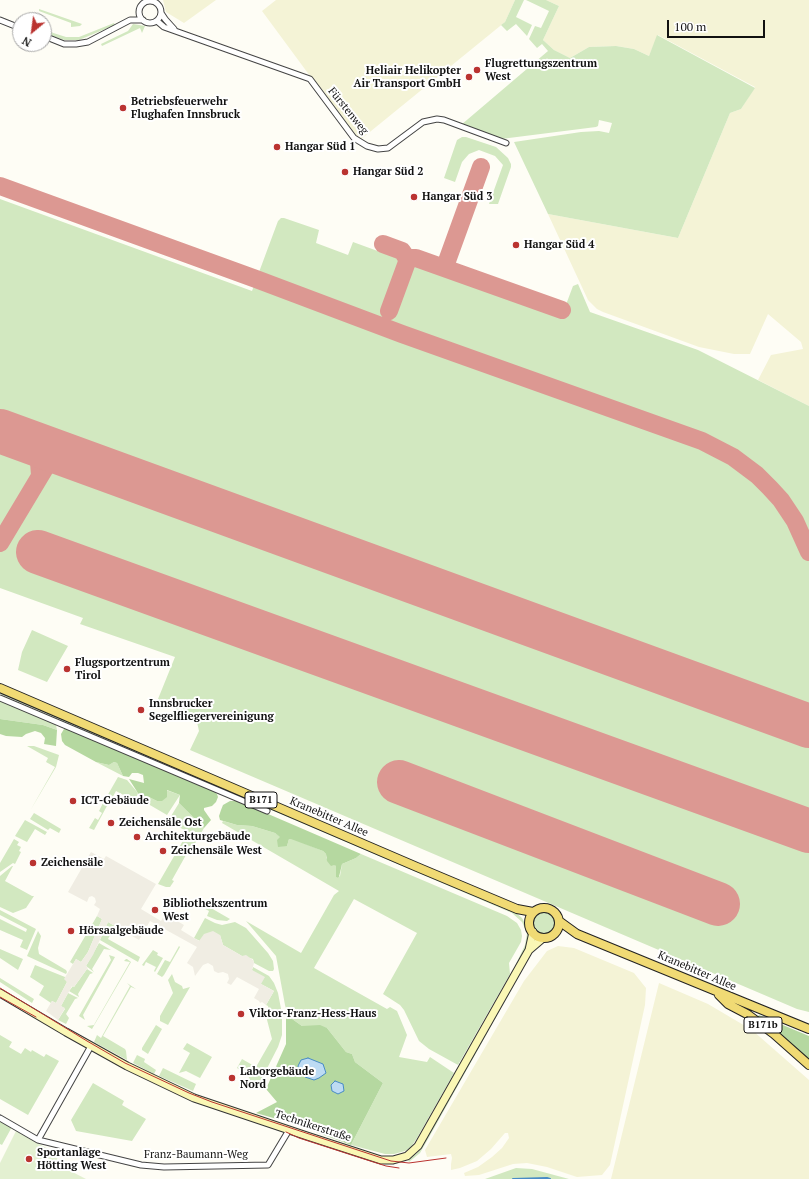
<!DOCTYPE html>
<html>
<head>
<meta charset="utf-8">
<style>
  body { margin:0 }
  #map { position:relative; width:809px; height:1179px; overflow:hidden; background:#fefdf5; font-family:"PT Serif",serif }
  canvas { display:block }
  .north { position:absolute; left:12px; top:12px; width:40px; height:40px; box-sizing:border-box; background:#fff; border:1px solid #a0a0a0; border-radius:50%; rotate:209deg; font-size:11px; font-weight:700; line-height:16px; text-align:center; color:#111 }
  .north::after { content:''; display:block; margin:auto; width:14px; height:18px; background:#ba3330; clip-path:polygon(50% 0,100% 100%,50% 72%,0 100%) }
  .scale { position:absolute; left:667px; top:20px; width:98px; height:18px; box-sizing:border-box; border:2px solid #111; border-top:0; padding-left:5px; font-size:12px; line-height:14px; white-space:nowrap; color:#111; -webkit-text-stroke:3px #fff; paint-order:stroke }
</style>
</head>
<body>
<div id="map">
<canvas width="809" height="1179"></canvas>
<div class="north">N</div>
<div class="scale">100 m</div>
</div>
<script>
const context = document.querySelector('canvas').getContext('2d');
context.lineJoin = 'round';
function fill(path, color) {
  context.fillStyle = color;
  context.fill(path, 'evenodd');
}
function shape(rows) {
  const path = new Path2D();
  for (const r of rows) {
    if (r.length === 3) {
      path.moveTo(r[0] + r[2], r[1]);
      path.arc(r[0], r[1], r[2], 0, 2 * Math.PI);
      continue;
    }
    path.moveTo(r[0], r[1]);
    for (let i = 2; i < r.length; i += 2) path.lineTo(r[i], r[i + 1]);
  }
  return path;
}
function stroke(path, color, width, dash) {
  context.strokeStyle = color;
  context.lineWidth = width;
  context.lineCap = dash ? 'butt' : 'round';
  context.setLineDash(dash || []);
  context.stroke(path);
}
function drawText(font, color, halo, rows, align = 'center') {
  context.font = font + ' "PT Serif",serif';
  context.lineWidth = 4;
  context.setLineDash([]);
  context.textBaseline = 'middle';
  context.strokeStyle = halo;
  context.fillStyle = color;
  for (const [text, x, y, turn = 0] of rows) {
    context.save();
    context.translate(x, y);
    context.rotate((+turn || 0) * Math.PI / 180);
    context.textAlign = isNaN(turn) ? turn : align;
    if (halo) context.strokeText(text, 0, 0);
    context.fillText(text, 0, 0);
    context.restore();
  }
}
fill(shape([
  [163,0,216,0,184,23,166,12],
  [276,0,515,0,505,22,360,140,355,137,262,11],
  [546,0,809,0,809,406,758,380,771,355,803,349,801,342,768,314,750,354,734,354,699,347,603,312,597,309,588,300,548,214,678,238,730,113,741,109,755,87,658,35,649,56,634,49,616,46,589,47,570,58,554,50,543,40,559,6],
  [558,946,574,948,634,973,646,988,645,1005,610,1165,602,1175,577,1177,547,1167,527,1163,513,1164,479,1175,465,1176,464,1173,478,1167,492,1157,502,1148,509,1138,508,1133,505,1133,491,1149,477,1161,460,1168,451,1170,451,1164,452,1158,451,1154,427,1157,425,1150,524,981,547,951],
  [659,983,708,1004,752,1030,809,1080,809,1179,611,1179]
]), '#f4f3d6');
fill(shape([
  [515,0,524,0,516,17,532,25,527,36,516,24,507,31,501,25,505,22],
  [526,0,546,0,559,6,543,40,554,50,570,58,589,47,616,46,634,49,649,56,657,35,755,88,741,109,730,113,678,238,548,214,514,142,581,132,599,131,609,133,612,123,599,120,598,126,596,127,501,139,461,125,548,51,542,44,537,48,529,39,535,26,541,28,549,11],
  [39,9,82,24,80,26,71,27,71,23,39,11],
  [114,23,115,25,79,40,64,40,44,33,44,30,66,37,79,37],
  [133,24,145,26,142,33,140,28,102,46,101,44,128,31],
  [462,137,466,137,496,147,508,158,511,164,511,167,498,204,489,204,503,165,495,156,479,150,469,154,462,162,455,182,444,178,457,140],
  [0,199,252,291,278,221,281,218,284,218,319,230,316,243,348,255,353,242,561,318,573,286,578,284,590,312,698,350,809,406,809,1012,797,1009,190,750,199,731,197,722,158,699,175,657,80,624,83,618,0,588],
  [32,630,68,646,47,682,18,670,22,652],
  [0,691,514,911,522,918,528,929,529,936,527,946,515,966,525,945,527,933,522,922,512,913,0,694],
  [0,700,54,722,56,725,57,730,43,725,0,719],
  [27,746,34,746,59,755,56,767,30,811,55,767,46,762,48,758],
  [96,762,109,765,114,762,117,763,123,776],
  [118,777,127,780,138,793,135,801,116,791,111,800,106,798],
  [166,790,180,795,167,815,143,801,149,797,157,801],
  [104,801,108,804,94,830,89,828,95,818,98,820,102,813,99,811],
  [179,803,204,828,193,847,191,846,172,880,174,881,170,887,166,887,158,884,188,832,168,821],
  [34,813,61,829,59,833,50,828,48,830,30,819],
  [25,820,47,832,45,835,35,829,27,842,15,836],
  [223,821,237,825,252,826,275,833,281,837,287,846,289,839,291,838,323,851,326,854,326,858,336,866,336,877,337,878,340,876,342,864,356,858,361,854,507,916,517,923,521,930,522,936,521,942,509,963,510,974,458,1065,429,1049,419,1041,404,1010,400,1005,383,994,417,933,354,899,314,968,387,1009,390,1007,397,1011,407,1035,399,1057,427,1062,430,1057,454,1073,417,1138,411,1147,405,1151,394,1154,385,1154,351,1145,383,1083,355,1062,352,1054,346,1052,327,1028,302,1026,288,1016,285,1005,276,956,246,921,301,953,334,895,339,891,222,823],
  [14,839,19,842,17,845,21,847,19,851,21,852,15,864,13,863,0,872,0,863],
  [12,866,13,866,5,881,32,896,34,896,26,908,13,913,0,907,0,876],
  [197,900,230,919,227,921,217,920,207,916,209,911,194,903],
  [0,910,36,929,27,950,20,947,23,940,0,930,0,919,26,932,27,929,0,915],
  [544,923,11],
  [97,916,102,919,88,952,81,962,76,959,73,964,70,962],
  [205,918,215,923,222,925,235,922,246,928,268,953,273,961,274,969,273,971,269,971,254,963,253,959,242,956,223,945,220,935,200,941,194,938],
  [108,922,115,926,108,939,140,957,138,962,100,940],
  [38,931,41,936,38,948,39,954,66,970,67,972,66,974,27,956],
  [99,943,111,950,104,949,92,969,94,972,86,966],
  [179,946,180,947,164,975,162,977,157,974,165,960,170,962],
  [0,949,23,959,18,970,0,958],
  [153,950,158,953,157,955,163,958,155,972,154,971,156,967,146,962,144,966,142,965],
  [109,955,115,957,83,1015,85,1020,79,1016,111,960],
  [126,959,127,959,131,962,92,1029,87,1026,94,1025,95,1023,130,962,124,961],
  [35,965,65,977,67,982,56,1003,52,1001,51,1003,39,995,44,986,30,977],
  [253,967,269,976,274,983,278,993,282,1014,282,1035,278,1047,258,1086,247,1080,250,1076,237,1068,242,1059,256,1067,272,1039,266,1016,269,1010,268,1006,266,1005,274,991,261,984,252,970],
  [87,969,93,973,90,974,78,994,79,997,69,991,73,986,74,987],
  [172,974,175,982,182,986,183,989,190,987,168,1025,160,1021,160,1016,173,993,168,980],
  [519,976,432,1132,420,1153,409,1162,408,1160,416,1154,421,1149],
  [0,978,34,999,32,1003,0,982],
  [127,983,136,989,131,987,103,1036,125,1049,126,1051,127,1060,94,1042,97,1035,101,1038,130,986],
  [68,993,78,998,75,999,66,1014,69,1018,66,1024,58,1020,65,1009,61,1006],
  [156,1025,162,1029,148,1054,142,1050,142,1048],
  [0,1035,12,1042,9,1047,21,1054,25,1048,31,1052,32,1050,44,1057,46,1054,59,1061,28,1115,0,1099],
  [187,1043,212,1057,200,1078,186,1071,179,1073,190,1053,183,1049],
  [137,1055,145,1059,144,1062,156,1070,154,1074,133,1063],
  [163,1068,196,1084,193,1091,159,1076],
  [93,1083,124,1101,122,1105,146,1119,132,1141,76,1131,71,1120],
  [0,1118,13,1125,2,1145,0,1144],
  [516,1168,532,1169,569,1179,485,1179]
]), '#d2e8c0');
fill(shape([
  [0,719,43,725,57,730,56,746,44,744,45,738,41,733,35,731,26,734,22,737,6,736,0,734],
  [67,728,214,791,217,794,218,797,216,802,212,806,204,808,204,810,211,820,204,828,179,803,180,795,167,790,167,797,162,801,157,801,149,797,143,801,129,779,144,783,143,775,138,773,132,773,129,777,123,776,117,763,114,762,109,765,96,762,65,745,62,741,61,734,64,729],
  [230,801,238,801,361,854,356,858,342,864,339,877,337,878,336,877,336,866,334,865,331,866,327,861,326,854,323,851,291,839,289,839,287,846,278,847,277,840,280,837,275,833,252,826,237,825,220,820,219,816,221,810,223,805],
  [759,1015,809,1036,809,1059,757,1017],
  [288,1016,302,1026,320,1025,327,1028,346,1052,352,1054,355,1062,383,1083,351,1145,294,1124,256,1113,277,1102,266,1089,286,1044,286,1017]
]), '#b5d8a0');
fill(shape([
  [16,1131,59,1155,55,1163,86,1179,0,1179,0,1163]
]), '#e3f0d1');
fill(shape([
  [91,852,104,859,106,856,156,884,141,909,161,921,165,914,184,925,181,930,199,941,204,934,213,931,220,935,223,945,242,956,246,955,253,960,254,963,252,970,265,977,261,984,274,991,266,1005,262,1002,260,1003,259,1001,254,998,259,989,237,977,231,985,227,983,229,979,228,974,223,972,218,973,214,971,213,966,208,963,203,965,195,976,193,967,187,963,197,947,150,921,139,940,108,922,93,955,86,966,88,968,87,969,74,987,72,986,61,1006,65,1008,58,1020,46,1011,52,1001,56,1003,67,982,64,979,76,959,81,962,88,952,102,919,97,916,100,909,94,905,96,902,95,898,92,896,89,897,87,902,68,892]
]), '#f0ede3');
const water = shape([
  [308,1058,323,1064,326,1073,319,1078,314,1080,305,1077,299,1071,298,1066,301,1060,308,1058],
  [335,1081,343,1084,344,1091,338,1094,332,1091,331,1085,335,1081]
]);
fill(water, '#bddbf3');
stroke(water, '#488bc6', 1);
stroke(shape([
  [513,1179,547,1178,550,1179]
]), '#488bc6', 2);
stroke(shape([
  [0,186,256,279,402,334,702,441,733,457,757,475,770,488,781,500,795,521,809,552],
  [383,244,402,251,406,257,407,262,389,311],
  [447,261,481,167],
  [407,262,410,258,416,258,562,310],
  [14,436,30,445,35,451,39,462,40,475],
  [0,543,45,468,52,462,60,459,69,458,78,459]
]), '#dc9892', 18);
stroke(shape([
  [0,431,809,726],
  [38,552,809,831],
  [399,782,718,904]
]), '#dc9892', 44);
const street = shape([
  [150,12,11],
  [161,13,165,19,174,29],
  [0,20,20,28],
  [157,21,164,27,310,79,354,138,367,146,378,149,388,148,423,122,437,119,444,120,506,143],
  [44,36,64,44,76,44,88,42,130,20,143,20],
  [0,698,267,811],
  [0,1118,38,1140,141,1165,164,1167,268,1165,289,1130],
  [38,1140,91,1046]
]);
const secondary = shape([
  [529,950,533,932],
  [0,993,66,1032,127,1066,194,1098,307,1136,381,1160,393,1160,407,1156,418,1146,525,957,529,950,543,938]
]);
const primary = shape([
  [0,688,417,867,517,909,533,912],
  [544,923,15],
  [559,921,577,934,809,1029],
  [719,995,728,1004,747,1014,774,1034,809,1065]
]);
stroke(street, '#444', 7);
stroke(secondary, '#333', 9);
stroke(primary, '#222', 10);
stroke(street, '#fff', 5);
stroke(secondary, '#faf7b5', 7);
stroke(primary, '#f0da74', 8);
stroke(shape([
  [0,988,87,1041,125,1063,189,1093,212,1102,391,1161,409,1163,446,1158],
  [0,997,36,1017],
  [286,1132,299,1138,367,1160,386,1166,399,1168]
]), '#ba3330', 1);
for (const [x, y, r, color] of [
  [477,70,4,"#ba3330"],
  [469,77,4,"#ba3330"],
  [123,108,4,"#ba3330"],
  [277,147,4,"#ba3330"],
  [345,172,4,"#ba3330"],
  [414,197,4,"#ba3330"],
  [516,245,4,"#ba3330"],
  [67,669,4,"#ba3330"],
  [141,710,4,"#ba3330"],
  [73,801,4,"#ba3330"],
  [111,823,4,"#ba3330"],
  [137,837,4,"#ba3330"],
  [163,851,4,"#ba3330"],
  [33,863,4,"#ba3330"],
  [155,910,4,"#ba3330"],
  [71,931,4,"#ba3330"],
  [241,1014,4,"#ba3330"],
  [232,1078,4,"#ba3330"],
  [29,1159,4,"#ba3330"]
]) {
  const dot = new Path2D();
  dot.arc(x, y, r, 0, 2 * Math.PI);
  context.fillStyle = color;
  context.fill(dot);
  stroke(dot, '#fff', 1.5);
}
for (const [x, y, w] of [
  [261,800,32],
  [763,1025,38]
]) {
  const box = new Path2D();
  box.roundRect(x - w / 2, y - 8, w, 16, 3);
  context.fillStyle = '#fff';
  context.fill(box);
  stroke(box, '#111', 1);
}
drawText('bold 10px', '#111', null, [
  ["B171",261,800],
  ["B171b",763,1025]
]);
drawText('bold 11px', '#111', '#fff', [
  ["Flugrettungszentrum",485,64],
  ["West",485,77],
  ["Heliair Helikopter",461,71,"right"],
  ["Air Transport GmbH",461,84,"right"],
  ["Betriebsfeuerwehr",131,102],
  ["Flughafen Innsbruck",131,115],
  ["Hangar Süd 1",285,147],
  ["Hangar Süd 2",353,172],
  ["Hangar Süd 3",422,197],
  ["Hangar Süd 4",524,245],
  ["Flugsportzentrum",75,663],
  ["Tirol",75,676],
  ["Innsbrucker",149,704],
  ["Segelfliegervereinigung",149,717],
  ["ICT-Gebäude",81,801],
  ["Zeichensäle Ost",119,823],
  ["Architekturgebäude",145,837],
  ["Zeichensäle West",171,851],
  ["Zeichensäle",41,863],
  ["Bibliothekszentrum",163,904],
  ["West",163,917],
  ["Hörsaalgebäude",79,931],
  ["Viktor-Franz-Hess-Haus",249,1014],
  ["Laborgebäude",240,1072],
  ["Nord",240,1085],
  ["Sportanlage",37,1153],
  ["Hötting West",37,1166]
], 'left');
drawText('11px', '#111', '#fff', [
  ["Fürstenweg",348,111,51],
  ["Kranebitter Allee",329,817,23],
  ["Kranebitter Allee",697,971,23],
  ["Technikerstraße",313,1126,18],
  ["Franz-Baumann-Weg",196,1155]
]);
</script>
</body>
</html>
